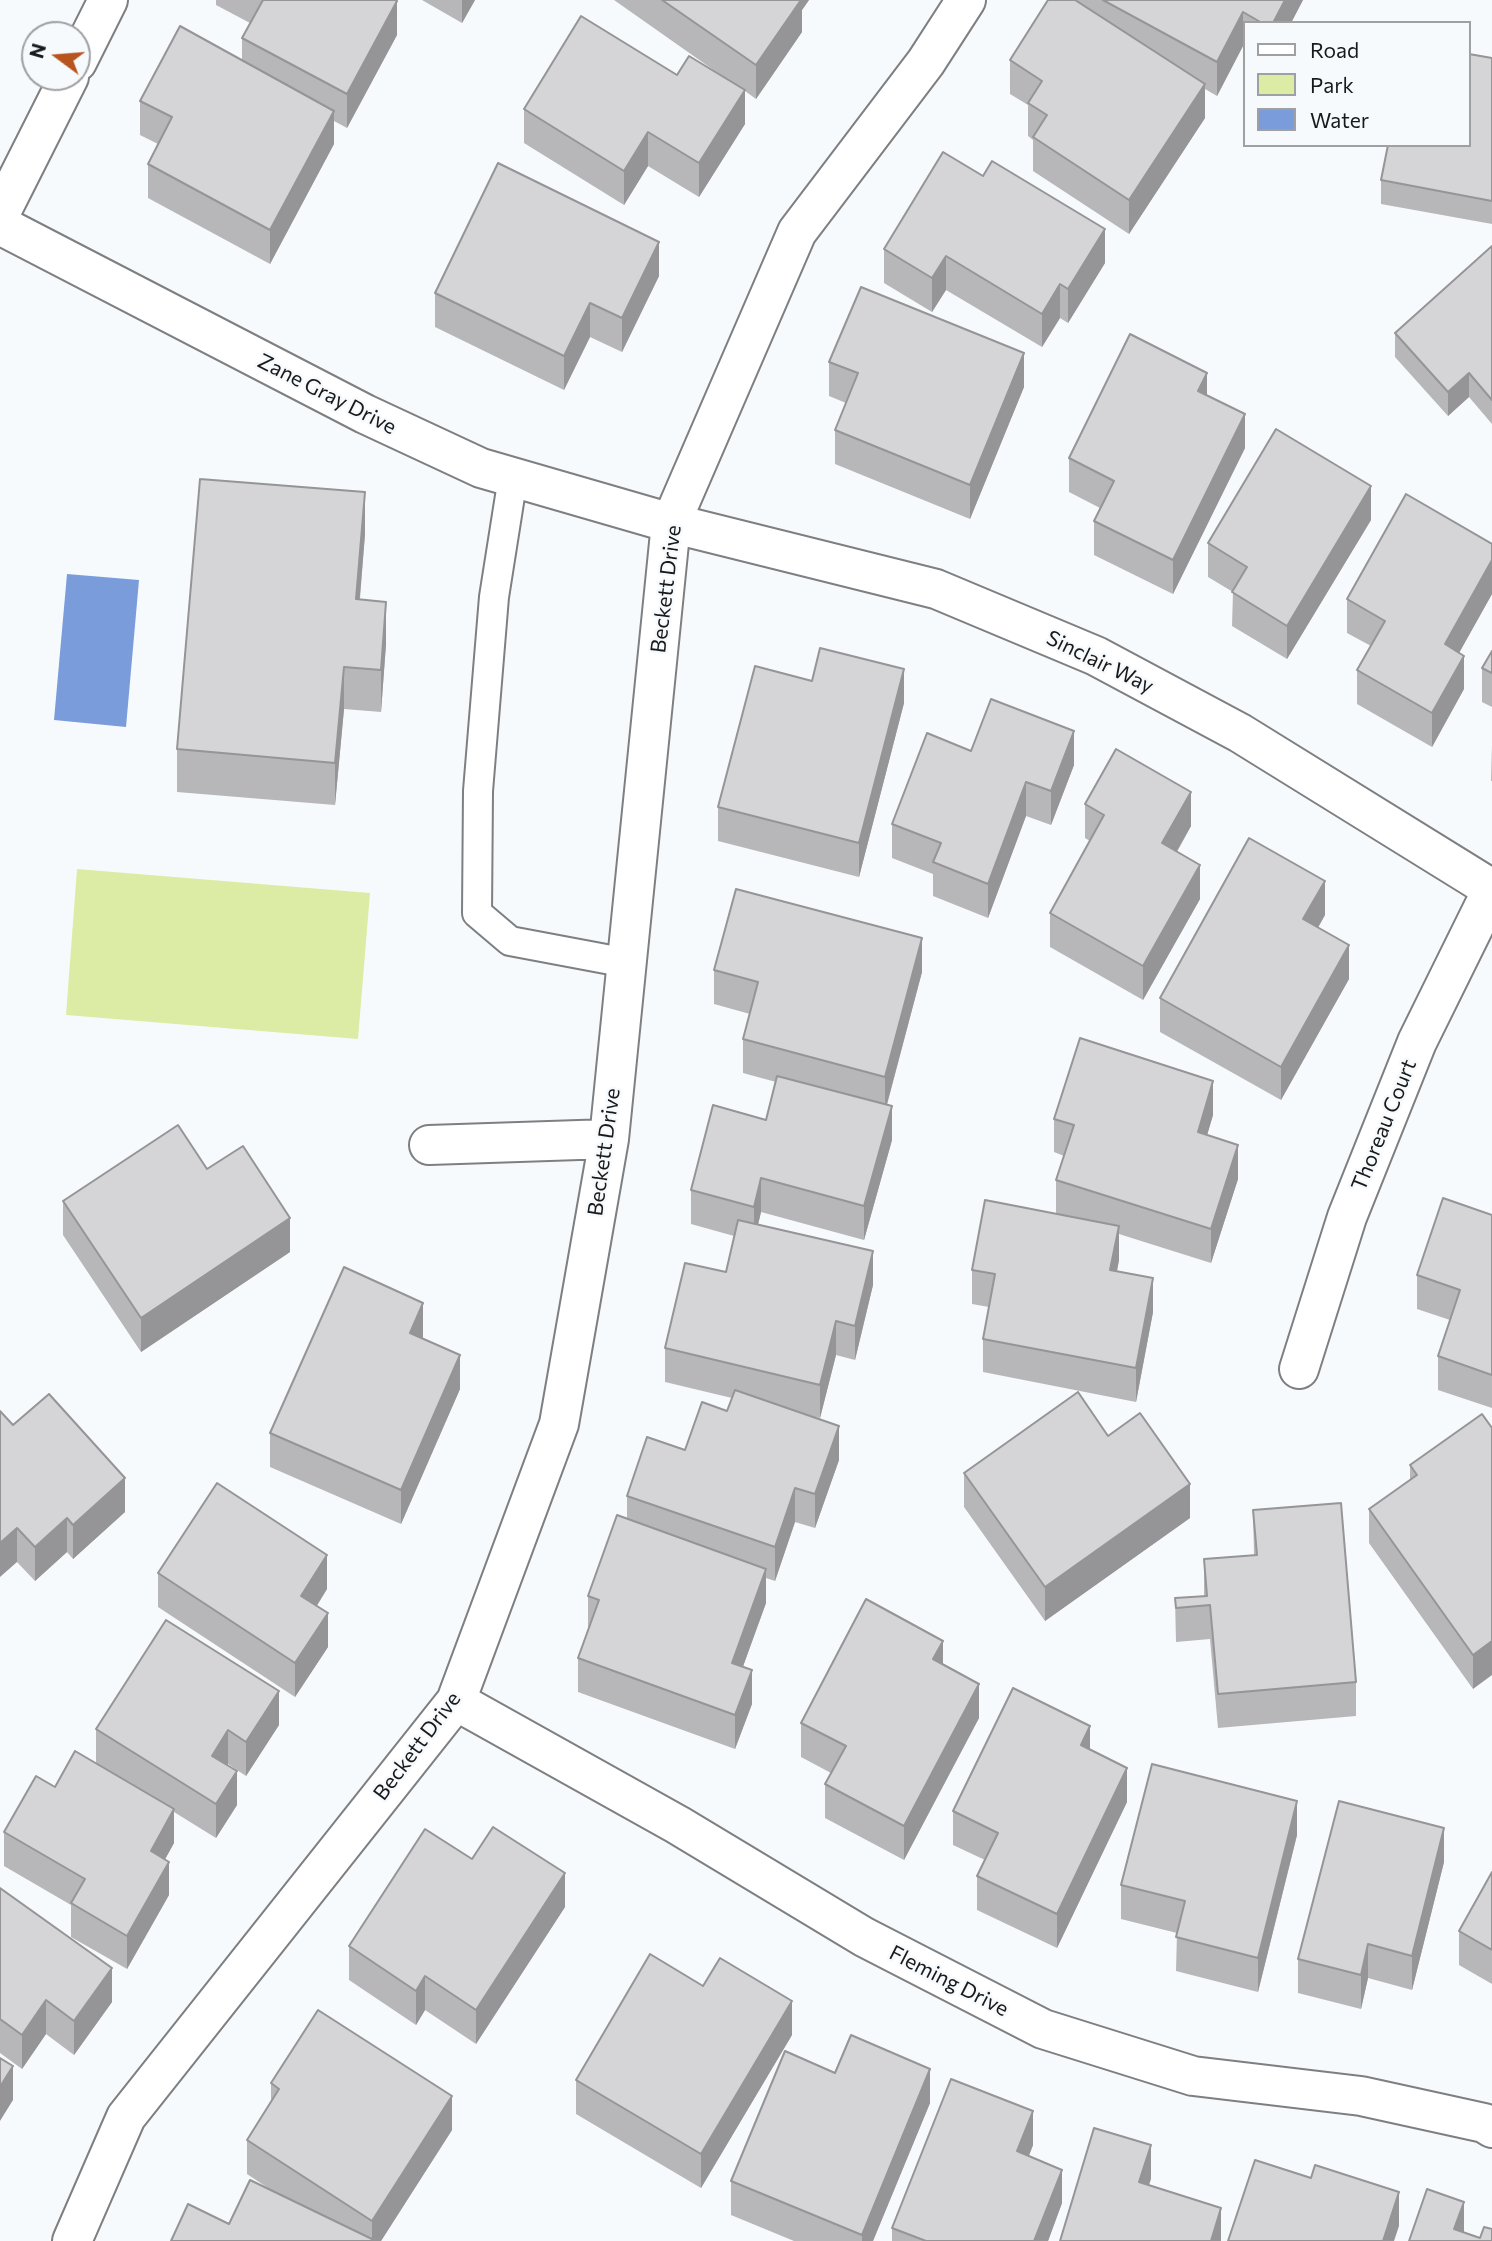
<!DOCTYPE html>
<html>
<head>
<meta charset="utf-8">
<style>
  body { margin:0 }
  #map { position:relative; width:1492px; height:2241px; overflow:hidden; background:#f7fafd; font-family:Commissioner,sans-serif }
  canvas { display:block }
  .legend { position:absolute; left:1243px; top:21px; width:228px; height:126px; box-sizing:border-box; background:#f7fafd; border:2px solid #9ea0a2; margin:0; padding:9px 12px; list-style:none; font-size:21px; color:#18191a }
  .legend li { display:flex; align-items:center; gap:14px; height:35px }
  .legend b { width:35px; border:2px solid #9ea0a2 }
  .north { position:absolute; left:21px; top:21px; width:70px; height:70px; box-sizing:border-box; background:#f7fafd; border:2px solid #9ea0a2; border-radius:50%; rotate:286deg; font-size:19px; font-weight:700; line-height:28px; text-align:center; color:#18191a }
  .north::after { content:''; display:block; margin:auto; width:24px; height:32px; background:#b8541e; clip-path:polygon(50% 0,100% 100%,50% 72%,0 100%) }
</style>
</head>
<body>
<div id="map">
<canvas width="1492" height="2241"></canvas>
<ul class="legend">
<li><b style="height:9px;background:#fff"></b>Road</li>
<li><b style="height:19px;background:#ddeca4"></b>Park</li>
<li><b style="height:19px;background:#7a9cdb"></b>Water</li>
</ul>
<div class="north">N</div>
</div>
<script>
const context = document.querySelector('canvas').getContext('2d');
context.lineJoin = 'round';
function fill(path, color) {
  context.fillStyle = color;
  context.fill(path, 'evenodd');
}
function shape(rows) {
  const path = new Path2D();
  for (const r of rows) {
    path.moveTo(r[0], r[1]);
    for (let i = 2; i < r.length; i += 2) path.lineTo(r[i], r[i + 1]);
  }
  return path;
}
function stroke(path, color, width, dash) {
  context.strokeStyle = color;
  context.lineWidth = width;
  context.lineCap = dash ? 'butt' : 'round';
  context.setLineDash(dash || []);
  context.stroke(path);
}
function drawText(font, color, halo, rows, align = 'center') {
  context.font = font + ' Commissioner,sans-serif';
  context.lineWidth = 5;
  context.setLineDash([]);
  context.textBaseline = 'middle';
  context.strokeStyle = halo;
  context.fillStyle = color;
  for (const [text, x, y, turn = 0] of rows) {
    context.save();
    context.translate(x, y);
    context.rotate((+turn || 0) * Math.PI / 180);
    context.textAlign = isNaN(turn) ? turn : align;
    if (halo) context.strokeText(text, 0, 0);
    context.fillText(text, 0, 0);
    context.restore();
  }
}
fill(shape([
  [77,869,370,893,358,1039,66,1015]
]), '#ddeca4');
fill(shape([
  [67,574,139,580,126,727,54,720]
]), '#7a9cdb');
const lane = shape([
  [513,477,494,597,478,791,477,913,510,941,627,963]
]);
const street = shape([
  [77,62,108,0],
  [0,214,69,77],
  [0,225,365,414,481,468,671,523,936,589,1096,656,1240,733,1492,889],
  [429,1145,609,1139],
  [1299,1369,1347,1217,1417,1042,1492,890],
  [456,1701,678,1825,864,1937,1043,2029,1193,2076,1361,2096,1484,2123,1492,2128],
  [72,2241,126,2117,456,1701,559,1424,609,1139,671,523,797,232,926,62,966,0]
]);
stroke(lane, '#7d7f81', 32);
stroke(street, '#7d7f81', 42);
stroke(lane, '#fff', 28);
stroke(street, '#fff', 38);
fill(shape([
  [216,0,395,0,397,35,347,128,334,121,334,144,270,264,148,198,148,164,158,144,140,135,140,101,242,60,242,38,250,23,216,5],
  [422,0,475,0,462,23],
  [614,0,809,0,802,10,802,32,756,99,745,91,745,124,699,197,648,166,624,205,524,143,524,109,677,75,732,83],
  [1048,0,1303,0,1291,23,1245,23,1245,47,1243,46,1217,96,1205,89,1205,118,1129,234,1033,171,1033,140,1028,136,1028,105,1010,94,1010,60],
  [1492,58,1492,224,1381,204,1381,180],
  [1492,246,1492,424,1469,397,1448,416,1395,357,1395,333],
  [884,249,1105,263,1068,323,1060,318,1042,347,946,290,932,312,884,283],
  [659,276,622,352,590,337,564,390,435,327,435,293],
  [829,362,1024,387,970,519,835,464,835,430,846,403,829,396],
  [1207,395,1245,448,1173,594,1094,555,1094,521,1100,508,1069,492,1069,458],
  [1371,520,1287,659,1232,626,1233,592,1208,577,1208,543],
  [365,534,360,599,386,644,381,712,344,709,335,805,177,792,177,749],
  [1492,594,1459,653,1464,689,1432,747,1357,704,1357,670,1371,646,1347,633,1347,599],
  [1492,651,1492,707,1482,702,1482,668],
  [812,681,904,703,859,877,718,841,718,807],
  [1492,745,1492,781,1491,781],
  [971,751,1074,765,1051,825,1026,816,988,918,933,896,933,874,892,858,892,824],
  [1085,804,1191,826,1177,852,1200,899,1143,1000,1050,947,1050,913,1090,841,1085,838],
  [1325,915,1318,928,1349,979,1281,1100,1160,1032,1160,998],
  [714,970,922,972,887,1105,892,1140,864,1240,761,1212,758,1225,873,1285,855,1360,836,1355,820,1418,810,1416,839,1460,815,1528,795,1522,775,1581,766,1578,766,1603,743,1666,752,1704,735,1749,578,1692,578,1658,588,1629,588,1596,627,1519,627,1496,685,1450,727,1411,732,1398,665,1382,665,1348,726,1272,734,1236,691,1224,691,1190,766,1120,776,1082,743,1073,743,1039,750,1014,714,1004],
  [1213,1115,1207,1135,1238,1179,1211,1263,1119,1234,1119,1260,1117,1272,1153,1312,1136,1402,983,1372,983,1339,989,1307,972,1304,972,1270,1056,1214,1056,1180,1064,1156,1054,1152,1054,1119],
  [207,1169,290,1252,141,1352,63,1235,63,1201],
  [1492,1215,1492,1408,1438,1390,1438,1356,1450,1320,1417,1309,1417,1275],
  [423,1337,423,1338,460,1389,401,1524,270,1467,270,1433],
  [13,1425,125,1512,73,1559,67,1552,35,1581,17,1562],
  [1492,1428,1473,1689,1369,1543,1369,1509,1410,1480,1410,1465],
  [1108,1436,1190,1518,1045,1621,964,1507,964,1473],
  [1253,1510,1356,1682,1356,1716,1218,1728,1210,1639,1176,1642,1175,1598,1204,1596,1204,1559,1254,1555],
  [158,1573,327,1589,317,1606,328,1647,295,1697,158,1607],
  [943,1665,979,1718,904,1860,825,1818,825,1784,831,1773,801,1757,801,1723],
  [279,1725,246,1776,228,1764,227,1765,237,1805,216,1838,174,1812,174,1843,165,1859,169,1895,127,1969,71,1937,71,1905,4,1866,4,1832,55,1787,96,1763,96,1729],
  [1090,1750,1127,1802,1057,1948,977,1910,977,1876,985,1860,953,1845,953,1811],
  [1297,1835,1258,1992,1176,1971,1177,1933,1121,1919,1121,1885],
  [472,1859,565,1907,476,2044,425,2010,416,2025,349,1980,349,1946],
  [1444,1862,1412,1990,1368,1978,1361,2009,1298,1993,1298,1959],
  [1492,1872,1492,1984,1459,1965,1459,1931],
  [0,1888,112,2002,74,2055,46,2034,22,2069,0,2053],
  [792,2035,701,2188,576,2114,576,2080],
  [835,2073,930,2103,873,2241,794,2241,731,2215,731,2181],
  [271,2083,452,2130,381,2241,229,2224,271,2190,247,2174,247,2140,271,2103],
  [1033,2145,1029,2156,1062,2203,1048,2241,892,2241,892,2228]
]), '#b7b6b9');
fill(shape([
  [462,0,475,0,462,23],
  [792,0,809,0,802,10,802,32,756,99,756,65],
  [1285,0,1303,0,1291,23,1273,23],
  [397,1,397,35,347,128,347,94],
  [1243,12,1243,46,1217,96,1217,62],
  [1205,84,1205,118,1129,234,1129,200],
  [745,90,745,124,699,197,699,163],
  [334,111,334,144,270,264,270,230],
  [648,132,648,166,624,205,624,171],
  [1105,229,1105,263,1068,323,1068,289],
  [659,242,659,276,622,352,622,318],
  [946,256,946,290,932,312,932,278],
  [1060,284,1060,318,1042,347,1042,314],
  [590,303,590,337,564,390,564,356],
  [1024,353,1024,387,970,519,970,485],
  [1207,373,1207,407,1198,391],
  [1469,373,1469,397,1448,416,1448,392],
  [1245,414,1245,448,1173,594,1173,560],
  [1371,486,1371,520,1287,659,1287,626],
  [365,492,365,534,356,642,356,599],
  [1492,560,1492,594,1445,678,1445,644],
  [386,602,386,644,381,712,381,670],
  [1464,656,1464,689,1432,747,1432,713],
  [344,667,344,709,335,805,335,763],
  [904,669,904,703,859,877,859,843],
  [1074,731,1074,765,1051,825,1051,791],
  [1026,782,1026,816,988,918,988,884],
  [1191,792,1191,826,1162,877,1162,843],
  [1200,865,1200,899,1143,1000,1143,966],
  [1325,881,1325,915,1303,953,1303,919],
  [922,938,922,972,885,1111,885,1077],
  [1349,945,1349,979,1281,1100,1281,1067],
  [1213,1081,1213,1115,1198,1166,1198,1132],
  [892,1106,892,1140,864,1240,864,1206],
  [1238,1145,1238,1179,1211,1263,1211,1229],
  [761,1178,761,1212,754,1241,754,1207],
  [290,1218,290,1252,141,1352,141,1318],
  [1119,1226,1119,1260,1110,1304,1110,1270],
  [873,1251,873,1285,855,1360,855,1326],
  [1153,1278,1153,1312,1136,1402,1136,1368],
  [423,1303,423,1337,410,1367,410,1333],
  [836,1321,836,1355,820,1418,820,1385],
  [460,1355,460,1389,401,1524,401,1490],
  [839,1426,839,1460,815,1528,815,1494],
  [125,1478,125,1512,73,1559,73,1525],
  [1190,1484,1190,1518,1045,1621,1045,1587],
  [795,1488,795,1522,775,1581,775,1547],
  [67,1518,67,1552,35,1581,35,1547],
  [17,1528,17,1562,0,1577,0,1543],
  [327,1555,327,1589,301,1630,301,1596],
  [766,1569,766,1603,732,1697,732,1663],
  [328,1613,328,1647,295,1697,295,1663],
  [943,1641,943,1675,933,1659],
  [1492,1641,1492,1675,1473,1689,1473,1655],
  [752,1670,752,1704,735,1749,735,1715],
  [979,1684,979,1718,904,1860,904,1826],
  [279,1691,279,1725,246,1776,246,1742],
  [1090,1726,1090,1760,1081,1745],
  [228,1730,228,1764,212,1790,212,1756],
  [1127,1768,1127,1802,1057,1948,1057,1914],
  [237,1771,237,1805,216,1838,216,1804],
  [1297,1801,1297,1835,1258,1992,1258,1958],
  [174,1809,174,1843,151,1885,151,1851],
  [1444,1828,1444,1862,1412,1990,1412,1956],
  [169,1862,169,1895,127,1969,127,1936],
  [565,1873,565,1907,476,2044,476,2010],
  [1368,1944,1368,1978,1361,2009,1361,1975],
  [112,1968,112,2002,74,2055,74,2021],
  [425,1976,425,2010,416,2025,416,1991],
  [46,2000,46,2034,22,2069,22,2035],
  [792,2001,792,2035,701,2188,701,2154],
  [13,2066,13,2100,0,2121,0,2087],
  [930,2069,930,2103,873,2241,862,2241,862,2235],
  [452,2096,452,2130,381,2241,372,2241,372,2221],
  [1033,2111,1033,2145,1017,2185,1017,2151],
  [1151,2145,1151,2179,1139,2216,1139,2182],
  [1062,2170,1062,2203,1048,2241,1034,2241],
  [1399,2192,1399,2226,1394,2241,1383,2241],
  [1464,2202,1464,2236,1454,2229],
  [1221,2208,1221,2241,1211,2241]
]), '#959496');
const building = shape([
  [263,0,395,0,397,1,347,94,242,38,263,0],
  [662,0,801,0,756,65,662,0],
  [1048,0,1075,0,1205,84,1129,200,1033,137,1047,115,1028,103,1042,81,1010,60,1048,0],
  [1103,0,1285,0,1273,23,1262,23,1243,12,1217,62,1103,0],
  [581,16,677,75,689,56,745,90,699,163,648,132,624,171,524,109,581,16],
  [180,26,334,111,270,230,148,164,172,117,140,101,180,26],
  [1469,54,1492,58,1492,201,1381,180,1388,145,1469,145,1469,54],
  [943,152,983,176,992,161,1105,229,1068,289,1060,284,1042,314,946,256,932,278,884,249,943,152],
  [498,163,659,242,622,318,590,303,564,356,435,293,498,163],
  [1492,246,1492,400,1469,373,1448,392,1395,333,1492,246],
  [861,287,1024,353,970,485,835,430,858,373,829,362,861,287],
  [1130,334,1207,373,1198,391,1245,414,1173,560,1094,521,1114,481,1069,458,1130,334],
  [1276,429,1371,486,1287,626,1232,592,1247,567,1208,543,1276,429],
  [200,479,365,492,356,599,386,602,381,670,344,667,335,763,177,749,200,479],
  [1406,494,1492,544,1492,560,1445,644,1464,656,1432,713,1357,670,1385,621,1347,599,1406,494],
  [820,648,904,669,859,843,718,807,755,666,812,681,820,648],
  [1492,651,1492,673,1482,668,1492,651],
  [991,699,1074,731,1051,791,1026,782,988,884,933,862,941,843,892,824,927,733,971,751,991,699],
  [1116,749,1191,792,1162,843,1200,865,1143,966,1050,913,1104,815,1085,804,1116,749],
  [1249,838,1325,881,1303,919,1349,945,1281,1067,1160,998,1249,838],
  [736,889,922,938,885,1077,743,1039,758,982,714,970,736,889],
  [1080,1038,1213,1081,1198,1132,1238,1145,1211,1229,1056,1180,1074,1125,1054,1119,1080,1038],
  [777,1076,892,1106,864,1206,761,1178,754,1207,691,1190,713,1105,766,1120,777,1076],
  [178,1125,207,1169,243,1146,290,1218,141,1318,63,1201,178,1125],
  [1443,1198,1492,1215,1492,1375,1438,1356,1460,1290,1417,1275,1443,1198],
  [985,1200,1119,1226,1110,1270,1153,1278,1136,1368,983,1339,995,1274,972,1270,985,1200],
  [738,1220,873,1251,855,1326,836,1321,820,1385,665,1348,685,1263,726,1272,738,1220],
  [344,1267,423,1303,410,1333,460,1355,401,1490,270,1433,344,1267],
  [735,1390,839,1426,815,1494,795,1488,775,1547,627,1496,647,1437,685,1450,702,1402,727,1411,735,1390],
  [1078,1392,1108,1436,1140,1413,1190,1484,1045,1587,964,1473,1078,1392],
  [49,1394,125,1478,73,1525,67,1518,35,1547,17,1528,0,1543,0,1411,13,1425,49,1394],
  [1482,1414,1492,1428,1492,1641,1473,1655,1369,1509,1417,1475,1410,1465,1482,1414],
  [217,1483,327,1555,301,1596,328,1613,295,1663,158,1573,217,1483],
  [1341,1503,1356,1682,1218,1694,1210,1605,1176,1608,1175,1598,1207,1596,1204,1559,1257,1555,1253,1510,1341,1503],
  [617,1515,766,1569,732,1663,752,1670,735,1715,578,1658,599,1600,588,1596,617,1515],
  [866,1599,943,1641,933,1659,979,1684,904,1826,825,1784,846,1746,801,1723,866,1599],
  [166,1620,279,1691,246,1742,228,1730,212,1756,237,1771,216,1804,96,1729,166,1620],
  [1013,1688,1090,1726,1081,1745,1127,1768,1057,1914,977,1876,998,1833,953,1811,1013,1688],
  [75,1751,174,1809,151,1851,169,1862,127,1936,71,1903,85,1879,4,1832,36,1776,55,1787,75,1751],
  [1152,1764,1297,1801,1258,1958,1176,1937,1185,1901,1121,1885,1152,1764],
  [1339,1801,1444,1828,1412,1956,1368,1944,1361,1975,1298,1959,1339,1801],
  [493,1827,565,1873,476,2010,425,1976,416,1991,349,1946,425,1829,472,1859,493,1827],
  [1492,1872,1492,1950,1459,1931,1492,1872],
  [0,1888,112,1968,74,2021,46,2000,22,2035,0,2019,0,1888],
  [650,1954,703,1986,720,1958,792,2001,701,2154,576,2080,650,1954],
  [318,2010,452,2096,372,2221,247,2140,279,2089,271,2083,318,2010],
  [851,2035,930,2069,862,2235,731,2181,785,2051,835,2073,851,2035],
  [0,2058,13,2066,0,2087,0,2058],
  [951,2079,1033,2111,1017,2151,1062,2170,1034,2241,926,2241,892,2228,951,2079],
  [1094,2128,1151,2145,1139,2182,1221,2208,1211,2241,1060,2241,1094,2128],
  [1255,2160,1311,2178,1315,2165,1399,2192,1383,2241,1228,2241,1255,2160],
  [250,2180,374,2240,374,2241,171,2241,188,2204,229,2224,250,2180],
  [1427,2189,1464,2202,1454,2229,1480,2238,1484,2227,1492,2229,1492,2241,1409,2241,1427,2189]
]);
fill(building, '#d5d4d7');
stroke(building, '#959496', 2);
drawText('21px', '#18191a', '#f7fafd', [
  ["Zane Gray Drive",327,394,27],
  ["Beckett Drive",666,589,-83],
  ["Sinclair Way",1100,662,26],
  ["Thoreau Court",1384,1125,-68],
  ["Beckett Drive",604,1152,-82],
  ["Beckett Drive",417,1746,-53],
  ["Fleming Drive",949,1981,27]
]);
</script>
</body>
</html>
